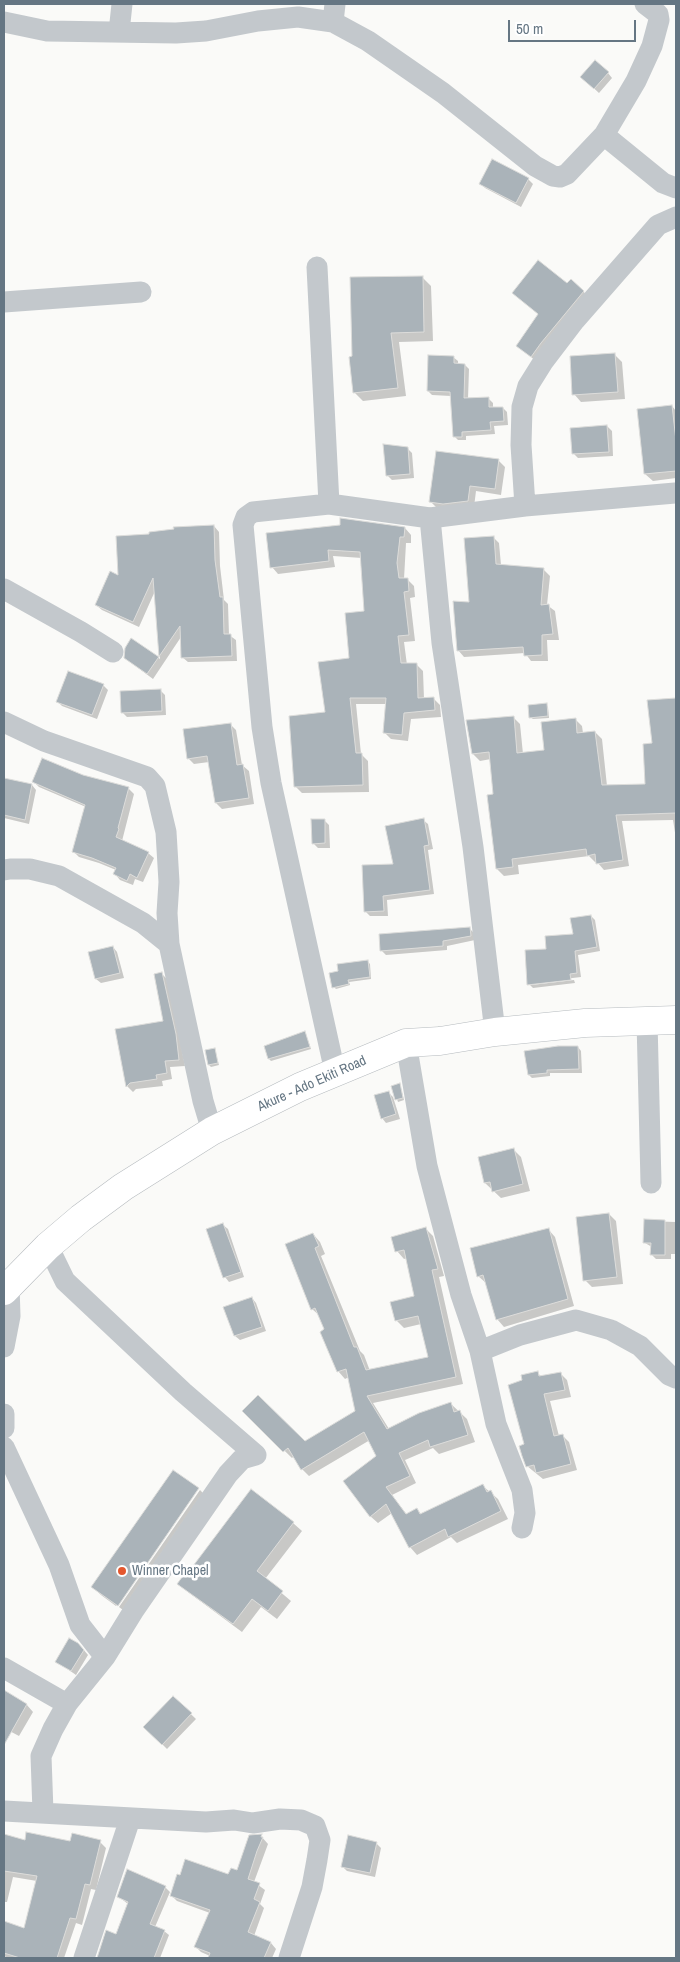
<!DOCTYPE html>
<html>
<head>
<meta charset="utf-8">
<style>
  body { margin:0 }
  #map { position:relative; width:680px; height:1962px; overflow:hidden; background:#fafaf8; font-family:"Archivo Narrow",sans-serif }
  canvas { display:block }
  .frame { position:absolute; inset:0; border:5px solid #657683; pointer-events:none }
  .scale { position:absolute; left:508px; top:20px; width:128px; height:22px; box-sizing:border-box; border:2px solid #657683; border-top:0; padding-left:6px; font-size:15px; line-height:18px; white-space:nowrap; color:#657683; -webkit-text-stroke:4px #fff; paint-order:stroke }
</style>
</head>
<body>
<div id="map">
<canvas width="680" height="1962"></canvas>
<div class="frame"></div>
<div class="scale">50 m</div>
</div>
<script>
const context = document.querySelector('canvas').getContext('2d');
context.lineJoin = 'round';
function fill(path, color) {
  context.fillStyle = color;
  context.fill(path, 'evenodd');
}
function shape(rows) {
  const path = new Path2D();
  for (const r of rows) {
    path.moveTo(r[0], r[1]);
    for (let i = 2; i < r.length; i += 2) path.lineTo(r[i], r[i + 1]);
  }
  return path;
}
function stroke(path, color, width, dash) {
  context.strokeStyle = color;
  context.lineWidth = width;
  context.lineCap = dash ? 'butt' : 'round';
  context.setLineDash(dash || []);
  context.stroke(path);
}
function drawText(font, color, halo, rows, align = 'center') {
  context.font = font + ' "Archivo Narrow",sans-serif';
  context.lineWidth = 5;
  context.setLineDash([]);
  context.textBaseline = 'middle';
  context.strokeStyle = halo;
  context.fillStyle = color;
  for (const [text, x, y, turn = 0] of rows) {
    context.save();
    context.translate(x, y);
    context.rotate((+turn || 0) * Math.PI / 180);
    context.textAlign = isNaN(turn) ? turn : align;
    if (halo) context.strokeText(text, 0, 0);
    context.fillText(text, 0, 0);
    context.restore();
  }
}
fill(shape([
  [608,73,612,78,599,93,586,81],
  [528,179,533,184,521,207,485,188,481,184],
  [422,277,431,286,433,341,399,342,406,396,363,401,354,392,353,357],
  [571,280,588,296,536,361,522,350],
  [615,355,622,362,625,399,581,402,574,394],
  [453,357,458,361,458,364,465,365,469,369,468,399,488,398,493,403,493,408,503,408,507,412,508,425,494,426,495,434,466,436,466,440,458,440,454,436,451,396,432,395,428,391],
  [672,406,676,411,676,478,653,481,645,474],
  [607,426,612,431,613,456,578,458,574,454],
  [407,448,412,453,414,478,392,480,387,475],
  [498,460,505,467,501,495,476,491,474,507,437,508,431,502],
  [214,526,219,532,220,566,224,600,228,604,229,635,236,640,237,661,188,662,182,657,181,637,153,679,125,658,132,640,160,659,155,591,139,627,102,610,96,605,120,577,150,535],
  [405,528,411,535,411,543,406,543,404,579,407,579,414,586,415,597,410,598,415,641,404,642,407,665,417,665,423,671,424,699,433,698,440,705,441,717,411,719,408,741,391,739,384,732,387,704,356,704,361,754,368,761,369,792,302,793,295,786,350,659,366,612,362,558,333,556,335,567,278,574,272,567,268,534],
  [493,537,499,543,501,565,543,569,550,576,547,605,555,611,559,640,547,640,548,661,531,661,525,653,464,657,458,650,470,603],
  [103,685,108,690,97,719,62,706,58,702],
  [160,690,165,695,166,715,127,717,122,712],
  [676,699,676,839,673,820,622,821,629,866,604,870,597,862,595,862,589,856,518,865,519,874,504,876,497,869,495,795,491,759,480,761,473,754,513,717,520,724,523,754,546,751,575,719,582,726,583,733,595,732,602,739,607,786,647,785,654,745,649,702],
  [546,705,548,707,549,718,533,719,530,717],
  [230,724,236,730,242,765,249,771,254,804,222,809,216,803,209,762,194,764,188,758],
  [83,776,128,788,134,794,122,841,148,853,154,858,143,882,135,879,133,885,120,880,115,874,116,870,99,863,79,857,74,852,86,807,39,787,34,782],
  [4,779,32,785,36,790,29,824,4,818],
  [324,820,329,825,330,848,318,848,313,843],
  [423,820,428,824,433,849,428,850,434,894,387,900,388,916,370,916,365,911],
  [591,916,595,920,600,951,578,955,581,977,531,983,531,985,574,980,575,983,533,988,529,984,548,950,574,935],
  [469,928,474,933,475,940,447,946,447,950,386,955,381,950],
  [113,947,117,952,124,978,101,983,96,979,89,953],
  [368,962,370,964,371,979,349,982,350,985,336,989,334,987],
  [162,974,168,980,185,1066,170,1067,172,1079,162,1081,163,1086,136,1089,133,1092,127,1086,116,1030,164,1022],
  [305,1032,311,1049,271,1061,269,1059,266,1047],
  [578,1047,581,1051,582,1073,550,1073,550,1076,532,1078,529,1075],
  [214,1049,219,1065,211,1067,209,1065],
  [400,1085,404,1100,398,1102,393,1087],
  [388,1092,393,1097,400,1119,386,1123,382,1118],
  [514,1150,521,1157,530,1191,501,1198,485,1183],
  [609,1214,616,1221,623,1284,592,1287,585,1280],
  [645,1221,676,1222,676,1254,671,1254,671,1259,656,1259,651,1254,652,1247,645,1243],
  [223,1225,228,1229,244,1277,229,1282,225,1277],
  [426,1229,433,1236,444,1276,439,1277,463,1384,373,1403,389,1429,451,1404,467,1419,475,1442,439,1454,433,1448,405,1460,416,1483,392,1495,407,1515,417,1509,422,1515,483,1486,498,1499,508,1519,457,1543,451,1537,417,1555,410,1547,392,1513,378,1523,370,1516,378,1456,370,1440,309,1476,302,1469,294,1456,292,1458,244,1411,304,1442,357,1411,349,1377,345,1379,338,1371,325,1329,320,1316,312,1309,313,1234,320,1242,325,1254,321,1256,360,1351,364,1355,370,1371,429,1358,421,1324,404,1328,396,1320,415,1297,407,1258,404,1259,397,1251],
  [548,1229,555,1237,574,1306,504,1327,497,1319,486,1283,478,1276],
  [252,1298,256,1303,266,1331,240,1340,235,1336,225,1308],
  [537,1373,541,1376,560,1373,567,1380,571,1397,550,1401,559,1436,562,1435,569,1442,577,1470,543,1479,527,1466,525,1445,524,1381],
  [197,1489,116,1606,101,1595,93,1587],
  [200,1490,207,1497,127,1613,119,1607],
  [293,1523,302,1531,265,1579,291,1601,277,1619,261,1607,242,1632,188,1592,179,1584,193,1568],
  [83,1649,88,1655,76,1675,56,1661],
  [4,1692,27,1705,33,1712,19,1736,4,1728],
  [173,1697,196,1719,167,1749,145,1727],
  [4,1835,26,1841,100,1842,106,1848,96,1890,91,1889,82,1925,76,1923,64,1958,8,1958,4,1956,5,1923,25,1929,37,1881,13,1877,7,1902,4,1902],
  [261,1836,268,1844,254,1882,265,1890,260,1904,264,1908,254,1936,271,1943,276,1949,272,1958,209,1958,210,1956,201,1952,196,1947,210,1913,177,1901,171,1895,237,1872],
  [376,1843,381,1848,375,1877,347,1871,342,1866],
  [165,1887,170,1892,155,1927,164,1931,169,1935,160,1958,149,1958,119,1947,128,1904,119,1897]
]), '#0003');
const building = shape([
  [595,60,609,72,594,89,580,77,595,60],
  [492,159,529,178,516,203,479,184,492,159],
  [538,260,567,283,571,279,584,291,541,343,531,357,516,346,538,314,512,293,538,260],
  [423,276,424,332,391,333,398,388,353,393,349,357,352,356,350,277,423,276],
  [615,353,618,392,572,395,570,356,615,353],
  [428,355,454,356,454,363,465,364,464,398,489,397,489,407,503,407,504,421,490,422,491,430,462,432,462,437,453,437,450,392,427,391,428,355],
  [672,405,676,441,676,471,644,474,637,409,672,405],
  [607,425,609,452,572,454,570,428,607,425],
  [383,444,408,447,410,474,386,476,383,444],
  [436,451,499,459,495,489,470,486,468,501,443,504,429,502,436,451],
  [340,518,405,527,404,537,400,537,397,563,399,578,408,578,409,591,404,592,409,635,398,636,401,663,417,663,418,698,434,697,435,710,404,713,402,735,383,733,386,698,350,698,356,753,362,753,363,785,294,787,289,716,325,712,318,662,349,658,345,613,364,611,360,552,328,550,329,561,270,568,266,533,340,525,340,518],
  [214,525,215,560,220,597,223,597,224,634,231,634,232,656,181,658,180,626,147,674,124,658,125,648,131,638,159,657,153,578,133,622,95,605,110,571,118,575,116,536,149,534,149,532,174,529,173,527,214,525],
  [494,536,496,564,544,568,541,605,549,604,553,634,542,635,542,655,524,656,523,647,457,651,453,601,469,602,464,538,494,536],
  [68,671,104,684,92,715,56,702,68,671],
  [161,689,162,711,121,713,120,691,161,689],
  [676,698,676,813,616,815,623,860,596,864,595,854,587,856,586,849,512,859,513,867,496,869,487,795,493,794,489,752,472,754,466,720,514,716,517,753,544,750,541,722,576,718,577,733,595,731,602,785,645,784,643,744,652,743,647,700,676,698],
  [547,703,548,716,529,718,528,705,547,703],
  [231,723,237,765,243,764,249,798,215,803,207,756,187,759,183,729,231,723],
  [42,758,83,775,129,787,118,828,119,829,116,837,149,852,137,878,130,874,127,881,113,874,116,868,92,858,72,852,85,805,32,782,42,758],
  [4,778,32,784,25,820,4,815,4,778],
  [424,818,429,845,424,846,430,890,383,896,384,911,364,912,362,865,393,864,385,826,424,818],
  [311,819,325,819,325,843,312,844,311,819],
  [591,915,597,947,575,951,577,973,570,974,571,980,527,985,525,950,546,949,545,936,573,934,570,918,591,915],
  [470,927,471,936,443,941,443,946,380,951,379,934,470,927],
  [113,946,120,973,95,979,88,952,113,946],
  [368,960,370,977,348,980,349,984,332,988,329,973,338,971,337,964,368,960],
  [162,972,176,1034,179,1060,165,1061,167,1073,156,1075,157,1079,130,1083,126,1087,115,1029,163,1021,154,974,162,972],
  [305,1031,310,1047,268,1059,264,1046,305,1031],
  [558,1046,578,1046,579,1069,547,1070,547,1073,528,1075,524,1051,558,1046],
  [215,1048,218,1063,208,1065,205,1050,215,1048],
  [400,1083,403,1098,395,1100,391,1086,400,1083],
  [389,1091,396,1114,381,1119,374,1095,389,1091],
  [514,1148,523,1184,492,1192,490,1182,484,1183,478,1157,514,1148],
  [609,1213,617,1277,583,1281,576,1217,609,1213],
  [644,1219,665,1220,665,1255,650,1255,651,1243,643,1243,644,1219],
  [223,1223,241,1272,223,1278,206,1229,223,1223],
  [426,1227,438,1269,432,1270,456,1377,367,1396,387,1429,419,1413,451,1402,454,1412,460,1410,468,1435,430,1447,428,1440,399,1453,410,1476,386,1487,406,1514,417,1508,420,1514,483,1484,487,1492,491,1490,501,1511,448,1537,445,1529,409,1548,386,1504,370,1517,343,1481,376,1456,364,1432,301,1470,288,1448,283,1452,242,1411,258,1395,305,1441,355,1411,346,1369,337,1372,320,1332,324,1329,315,1308,311,1310,285,1244,313,1233,319,1246,315,1248,354,1347,357,1347,366,1370,428,1357,418,1316,395,1321,390,1302,414,1296,404,1250,395,1252,391,1237,426,1227],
  [549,1228,568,1299,496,1320,483,1275,477,1277,470,1248,549,1228],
  [252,1297,262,1327,234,1336,223,1307,252,1297],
  [538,1371,539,1376,561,1372,565,1390,544,1394,554,1436,563,1434,571,1464,536,1473,534,1465,526,1467,522,1456,519,1446,524,1444,508,1385,522,1380,521,1375,538,1371],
  [173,1470,199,1488,118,1606,91,1587,173,1470],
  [251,1489,294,1522,257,1571,283,1591,268,1611,252,1599,233,1624,177,1584,191,1565,193,1566,251,1489],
  [69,1638,78,1643,84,1650,71,1671,55,1662,69,1638],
  [4,1690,27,1704,4,1745,4,1690],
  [173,1696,192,1713,162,1745,143,1727,173,1696],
  [26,1832,70,1841,72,1833,101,1840,90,1885,85,1884,76,1919,70,1918,57,1958,20,1958,4,1953,4,1921,24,1928,37,1876,4,1871,4,1834,25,1840,26,1832],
  [262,1834,261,1837,263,1837,257,1851,248,1879,260,1883,254,1899,260,1902,248,1932,271,1942,264,1958,208,1958,210,1953,194,1947,210,1910,170,1896,177,1874,180,1875,185,1859,228,1874,231,1868,237,1870,249,1835,262,1834],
  [348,1835,377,1842,370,1873,341,1867,348,1835],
  [127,1869,166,1886,150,1924,165,1930,154,1958,97,1958,106,1930,116,1934,128,1902,117,1897,127,1869]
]);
fill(building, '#aab3b9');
stroke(building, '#dcdcda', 1);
const major = shape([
  [4,1291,48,1246,81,1218,123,1187,212,1131,300,1087,406,1043,440,1041,495,1032,585,1023,676,1020]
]);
stroke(major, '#b5babe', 29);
stroke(shape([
  [4,22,47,31,176,33,206,31,258,21,298,17,333,22,368,41,443,93,535,166,553,176,560,177,567,174,604,135,663,183,676,188],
  [333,22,335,4],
  [119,32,122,4],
  [604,135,636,81,652,46,659,20,658,14,645,4],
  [317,267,329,504],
  [4,302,141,292],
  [525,506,675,493],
  [430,518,442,643,473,847,495,1032],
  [4,589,81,632,113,652],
  [4,722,44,741,147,777,155,786,166,832,169,882,167,913,169,944,203,1101,212,1131],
  [4,870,10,869,30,869,59,876,143,923,169,944],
  [647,1021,651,1183],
  [406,1043,427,1166,461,1295,480,1351,496,1424,522,1490,525,1513,522,1528],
  [335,1072,271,783,262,727,243,525,246,517,253,512,329,504,430,518,525,506,521,445,522,407,528,386,543,362,575,320,658,225,676,217],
  [48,1246,65,1281,183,1392,256,1455],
  [4,1347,10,1316,9,1285],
  [480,1351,520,1335,576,1320,611,1330,640,1346,669,1375,676,1378],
  [4,1414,4,1428],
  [4,1447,59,1565,80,1625,105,1657],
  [4,1668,67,1704],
  [4,1811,206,1822,234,1820,253,1823,280,1819,301,1820,315,1826,320,1840,317,1860,312,1887,289,1958],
  [43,1812,41,1756,53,1729,67,1704,105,1657,134,1610,228,1474,242,1459,256,1455],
  [84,1958,130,1819]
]), '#c3c8cc', 21);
stroke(major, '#fff', 28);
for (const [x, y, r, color] of [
  [122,1571,5,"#e4572e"]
]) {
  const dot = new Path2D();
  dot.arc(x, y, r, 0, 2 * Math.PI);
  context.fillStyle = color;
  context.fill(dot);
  stroke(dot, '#fff', 2);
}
drawText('14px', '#657683', '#fff', [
  ["Akure - Ado Ekiti Road",312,1084,-24]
]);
drawText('14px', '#657683', '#fff', [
  ["Winner Chapel",132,1571]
], 'left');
</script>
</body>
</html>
